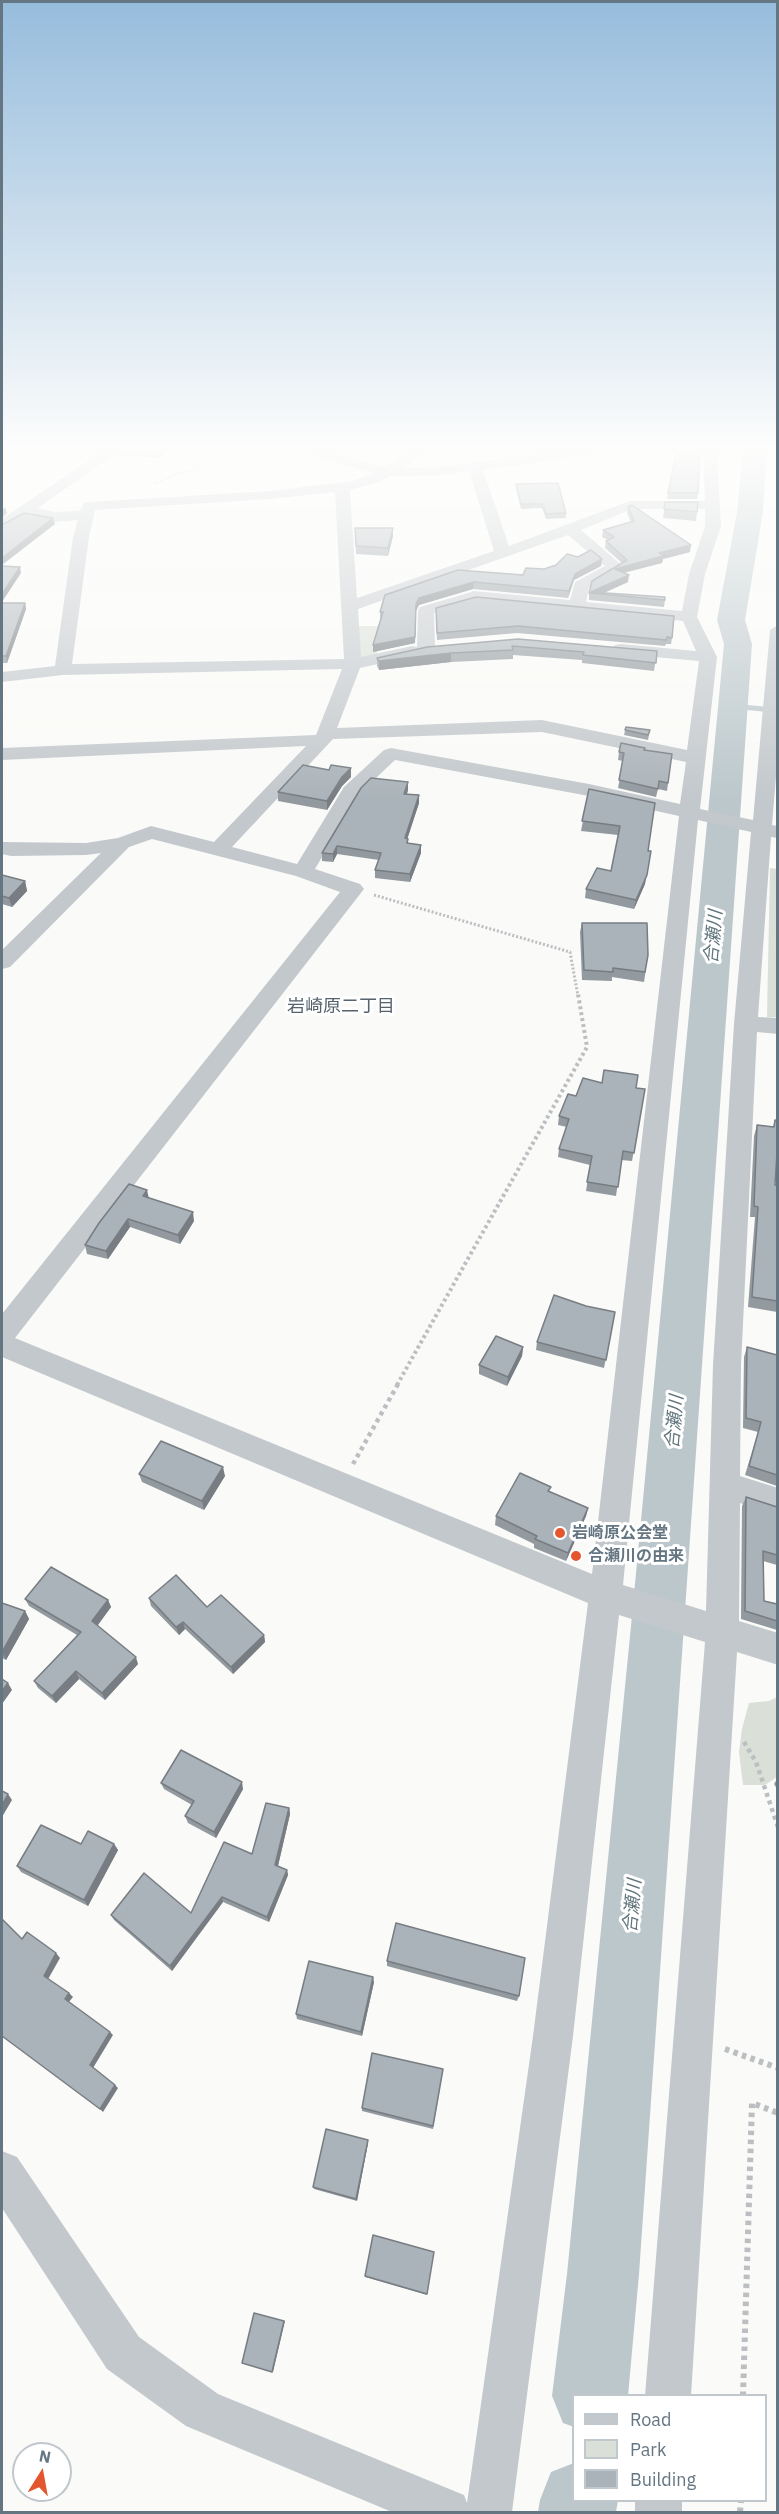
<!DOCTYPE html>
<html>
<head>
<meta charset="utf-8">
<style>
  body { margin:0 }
  #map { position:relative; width:779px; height:2514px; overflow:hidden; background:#fafaf8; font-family:"IBM Plex Sans",sans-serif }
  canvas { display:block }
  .frame { position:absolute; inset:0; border:3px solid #657683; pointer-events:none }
  .legend { position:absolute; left:572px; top:2394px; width:195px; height:108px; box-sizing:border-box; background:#fff; border:2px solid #c1c8cd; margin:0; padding:8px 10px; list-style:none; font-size:18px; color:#657683 }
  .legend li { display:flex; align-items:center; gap:12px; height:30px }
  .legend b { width:30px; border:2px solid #c1c8cd }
  .north { position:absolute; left:12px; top:2442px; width:60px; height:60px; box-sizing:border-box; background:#fff; border:2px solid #c1c8cd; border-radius:50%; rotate:11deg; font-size:16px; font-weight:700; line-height:24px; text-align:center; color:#657683 }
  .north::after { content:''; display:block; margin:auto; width:21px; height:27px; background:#e4572e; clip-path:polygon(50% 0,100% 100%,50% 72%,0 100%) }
</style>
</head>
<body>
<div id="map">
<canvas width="779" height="2514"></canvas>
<div class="frame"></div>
<ul class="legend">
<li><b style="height:8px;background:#c3c8cc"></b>Road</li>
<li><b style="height:16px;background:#dadfd7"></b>Park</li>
<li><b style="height:16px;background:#aab3b9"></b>Building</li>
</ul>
<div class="north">N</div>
</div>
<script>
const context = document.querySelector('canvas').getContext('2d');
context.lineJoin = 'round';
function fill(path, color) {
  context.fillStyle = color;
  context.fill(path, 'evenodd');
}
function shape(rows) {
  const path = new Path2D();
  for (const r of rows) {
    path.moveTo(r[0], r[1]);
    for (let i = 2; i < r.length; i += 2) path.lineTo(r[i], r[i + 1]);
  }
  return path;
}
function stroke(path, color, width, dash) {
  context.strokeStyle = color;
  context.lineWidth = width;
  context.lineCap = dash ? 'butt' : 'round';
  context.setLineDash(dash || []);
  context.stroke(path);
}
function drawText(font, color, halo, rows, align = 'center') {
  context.font = font + ' "IBM Plex Sans","Noto Sans JP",sans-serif';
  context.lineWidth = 6;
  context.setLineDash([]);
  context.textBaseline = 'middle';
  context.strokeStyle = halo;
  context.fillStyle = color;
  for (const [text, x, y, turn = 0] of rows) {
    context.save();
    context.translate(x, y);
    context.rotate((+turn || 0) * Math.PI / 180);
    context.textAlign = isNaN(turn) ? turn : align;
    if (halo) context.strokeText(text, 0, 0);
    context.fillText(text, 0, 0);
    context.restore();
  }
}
fill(shape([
  [354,626,378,626,377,657,356,660],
  [770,868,777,869,777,1017,767,1017],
  [777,1697,777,1777,765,1785,743,1785,739,1752,742,1729,749,1703,769,1701]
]), '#dadfd7');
stroke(shape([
  [732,706,773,710]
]), '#bbc7cb', 5);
fill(shape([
  [743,450,767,450,763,512,745,620,752,644,639,2274,628,2396,574,2396,574,2427,563,2423,552,2396,567,2274,631,1626,724,644,717,620,737,512,743,450],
  [574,2463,574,2500,618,2500,616,2512,538,2512,540,2500,551,2472,574,2463]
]), '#bbc7cb');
stroke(shape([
  [155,484,175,474,194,470,234,450]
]), '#bbbfc2', 2, [1.5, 1.5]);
stroke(shape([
  [374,895,570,952,578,996]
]), '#bbbfc2', 3, [2, 2]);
stroke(shape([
  [397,1385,587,1047,578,994]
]), '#bbbfc2', 4, [3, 3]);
stroke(shape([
  [353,1464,398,1384],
  [744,1742,756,1762,778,1827]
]), '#bbbfc2', 4.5, [4, 4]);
stroke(shape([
  [725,2049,778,2068],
  [743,2396,752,2103,778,2113],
  [740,2512,741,2500]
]), '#bbbfc2', 6, [4.5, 4.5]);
fill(shape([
  [104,450,120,450,38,508,55,512,80,511,84,503,89,502,270,491,353,481,374,473,304,453,302,450,324,450,385,467,415,450,432,450,403,468,441,467,565,450,603,450,596,454,483,470,509,546,630,501,705,501,703,450,717,450,721,526,705,574,697,617,717,657,700,809,753,820,770,630,778,625,778,752,772,825,778,826,778,838,771,837,758,1017,778,1018,778,1034,757,1032,741,1365,740,1476,778,1488,778,1516,740,1503,739,1621,778,1633,778,1665,737,1652,691,2396,645,2396,705,1642,619,1615,573,2036,512,2512,392,2512,186,2426,107,2369,2,2208,2,2151,17,2157,139,2337,218,2394,464,2495,467,2503,533,2036,588,1603,2,1357,2,1314,340,892,296,876,152,839,129,847,10,967,2,969,2,950,101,853,86,855,11,856,2,854,2,842,86,843,118,838,151,826,214,842,306,746,2,760,2,748,316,735,342,669,63,675,2,682,2,672,55,666,73,537,78,520,55,522,28,515,2,530,2,519,104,450],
  [469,471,494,551,357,598,350,490,379,482,390,476,441,475,469,471],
  [335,492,344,659,72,664,89,537,95,510,270,499,335,492],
  [632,509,705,509,705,526,689,574,682,611,586,602,589,587,624,567,581,530,632,509],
  [568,535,605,566,575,582,570,600,474,591,468,593,420,607,418,611,417,647,412,646,361,657,358,609,568,535],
  [475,601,683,621,696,651,621,644,615,645,612,649,615,653,621,654,699,661,687,750,542,720,337,728,360,668,418,655,420,652,432,652,435,648,434,613,475,601],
  [542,732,686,762,680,804,589,784,391,748,384,750,344,787,297,864,232,847,333,739,542,732],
  [395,760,589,796,679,816,592,1574,15,1338,364,889,360,884,315,869,359,794,395,760],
  [698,820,751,832,734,1024,713,1365,706,1611,623,1585,698,820],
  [635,2500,682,2500,682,2512,635,2512,635,2500]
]), '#c3c8cc');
fill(shape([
  [115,450,168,450,161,458,126,455,121,457,116,456],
  [516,484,566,513,566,518,546,519,542,508,521,509,516,488],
  [668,493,698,493,697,499,667,499],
  [665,502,697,512,696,521,663,518],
  [628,507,690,552,663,559,662,563,624,573,628,582,604,593,665,600,664,607,589,600,589,593,622,563,605,548,606,541,608,540,602,537,603,530,631,522,627,513],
  [355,528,393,528,393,536,388,556,356,554],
  [578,557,602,559,601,566,574,580,568,598,473,589,419,605,416,611,415,643,373,652,381,619,380,619,380,612,385,595,523,575,544,569],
  [2,603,25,603,26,609,7,663,2,663],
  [436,615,672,638,671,644,666,644,665,646,517,633,437,640],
  [518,639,657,651,654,671,582,663,582,660,513,655,513,659,451,662,379,670,377,666,377,658],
  [626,727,650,730,648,740,624,735],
  [644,750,672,754,667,791,658,789,656,797,618,788,623,761,618,760,619,752],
  [351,777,342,786,327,810,278,801,278,792],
  [589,789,648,851,645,884,634,909,585,898,586,889,611,871,618,835,581,831],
  [408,790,407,794,419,795,419,803,407,839,408,839,408,843,421,845,421,853,410,882,375,878,375,870,379,860,337,854,333,862,322,861,322,853],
  [2,875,25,881,27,891,12,907,2,904],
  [582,923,648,955,644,982,612,977,612,981,582,980,580,932],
  [602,1083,645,1089,632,1161,621,1160,616,1196,586,1191,590,1165,558,1157,559,1149,567,1127,558,1125,559,1116,576,1096],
  [775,1120,775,1185,777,1185,777,1312,748,1307,755,1217,750,1217,754,1136,757,1125,773,1127],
  [149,1198,194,1221,180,1244,130,1227,108,1259,87,1254,85,1245],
  [586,1306,615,1312,604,1368,536,1350,537,1342],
  [523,1347,522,1356,507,1386,479,1374,479,1365],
  [747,1347,777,1355,777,1486,745,1475,758,1432,743,1428,744,1357],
  [139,1474,225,1476,204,1510,142,1482],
  [550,1492,588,1508,586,1516,566,1561,534,1548,534,1544,495,1525,496,1516],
  [746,1497,777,1507,777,1565,763,1561,764,1601,777,1604,777,1630,741,1619,742,1506],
  [149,1598,207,1607,264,1635,265,1642,233,1674,185,1629,179,1635,151,1606],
  [25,1599,108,1600,111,1607,97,1626,138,1664,105,1700,79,1679,56,1703,38,1688,34,1681,77,1635,29,1606],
  [2,1603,25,1611,29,1619,6,1660,2,1658],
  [777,1779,777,1789,774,1784],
  [161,1783,243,1789,216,1838,188,1823,185,1816,192,1805,164,1789],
  [289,1808,290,1814,278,1866,287,1870,288,1875,269,1922,223,1902,172,1971,114,1920,111,1915,191,1913,252,1854],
  [81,1844,114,1844,118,1850,88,1906,21,1872,17,1866],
  [387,1961,519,1996,517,2001,387,1966],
  [374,1982,362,2036,297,2019,296,2014],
  [443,2069,433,2129,362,2111,362,2108],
  [368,2143,357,2201,314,2189,313,2187],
  [365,2276,427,2294,427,2295,365,2277]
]), '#929a9f');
fill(shape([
  [120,450,125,450,126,455,121,457],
  [161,450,168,450,161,458,160,451],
  [5,507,7,513,2,518,2,510],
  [53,518,55,524,2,565,2,558],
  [393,528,393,536,388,556,388,548],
  [691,545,690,552,663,559,662,563,614,575,615,569,659,553],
  [602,559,601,566,574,580,568,598,569,591,575,574],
  [20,567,21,573,2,602,2,594],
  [629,575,628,582,601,594,591,592],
  [474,582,473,589,419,605,416,611,415,643,373,652,373,645,419,598],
  [25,603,26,609,7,663,6,656],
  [451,653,451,662,379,670,379,661],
  [351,768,351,777,342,786,327,810,327,801,342,777],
  [408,782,408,790,404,802,404,794],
  [419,795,419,803,405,846,405,838],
  [421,845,421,853,410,882,410,874],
  [337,846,337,854,333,862,333,854],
  [651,851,645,884,634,909,636,900],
  [25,881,27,891,12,907,9,898],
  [147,1190,149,1199,143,1196],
  [193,1212,194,1221,180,1244,178,1235],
  [128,1219,130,1227,108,1259,106,1251],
  [523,1347,522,1356,507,1386,508,1377],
  [223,1467,225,1476,204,1510,202,1501],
  [588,1508,586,1516,566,1561,568,1553],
  [108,1600,111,1607,95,1629,92,1621],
  [25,1611,29,1619,6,1660,2,1652],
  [183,1622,185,1629,179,1635,176,1627],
  [264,1635,265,1642,233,1674,231,1667],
  [136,1657,138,1664,105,1700,102,1693],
  [76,1671,79,1679,56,1703,52,1696],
  [8,1683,12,1690,2,1704,2,1691],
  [242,1782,243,1789,216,1838,214,1832],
  [8,1794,12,1800,2,1817,2,1805],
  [289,1808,290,1814,277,1870,275,1865],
  [114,1844,118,1850,88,1906,84,1900],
  [287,1870,288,1875,269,1922,267,1917],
  [222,1897,223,1902,172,1971,170,1966],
  [56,1953,60,1958,47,1981,44,1976],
  [373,1977,374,1982,362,2036,361,2032],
  [69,1993,73,1997,68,2003,65,1999],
  [110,2032,113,2035,93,2068,90,2065],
  [115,2085,118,2088,103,2112,100,2109],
  [368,2140,368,2143,357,2201,356,2199],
  [284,2321,285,2321,273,2372,272,2372]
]), '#777d82');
const building = shape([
  [677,450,700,450,698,493,668,493,677,450],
  [558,483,566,513,546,514,542,504,521,504,516,484,558,483],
  [665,502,698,502,697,512,664,509,665,502],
  [632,505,691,545,659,553,663,556,615,569,629,575,591,592,665,597,665,600,589,593,592,581,627,560,606,541,614,537,603,530,634,521,628,507,632,505],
  [24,513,53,518,2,558,2,525,24,513],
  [355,528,393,528,388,548,356,546,355,528],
  [591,550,602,559,575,574,569,591,474,582,419,598,416,604,415,637,373,645,383,612,380,612,385,595,458,570,523,575,526,568,544,569,556,565,567,554,578,557,591,550],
  [2,566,20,567,2,594,2,566],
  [476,597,674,616,672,638,667,637,666,640,518,626,437,633,436,608,476,597],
  [2,603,25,603,6,656,2,656,2,603],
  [518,639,657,651,656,663,583,655,584,652,512,646,513,650,451,653,379,661,377,658,427,647,518,639],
  [626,727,650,730,648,735,625,730,626,727],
  [621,743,645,748,644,750,672,754,668,783,659,781,658,789,619,780,624,753,619,752,621,743],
  [303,765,329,770,331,765,351,768,342,777,327,801,278,792,303,765],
  [371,778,408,782,404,794,419,795,405,838,408,839,407,843,421,845,410,874,375,870,381,853,337,846,333,854,322,853,361,788,371,778],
  [589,789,655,803,648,851,651,851,647,875,636,900,586,889,597,868,611,871,620,826,582,821,589,789],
  [2,875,25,881,9,898,2,896,2,875],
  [582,923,647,923,648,955,645,972,613,968,613,972,584,970,582,923],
  [604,1070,638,1075,636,1088,645,1089,634,1153,623,1151,618,1187,587,1182,592,1156,559,1149,569,1119,559,1116,568,1094,576,1096,583,1078,602,1083,604,1070],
  [775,1120,777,1121,777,1153,775,1185,777,1185,777,1301,752,1297,758,1207,754,1206,757,1125,774,1127,775,1120],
  [129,1184,147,1190,143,1196,193,1212,178,1235,128,1219,106,1251,85,1245,99,1223,129,1184],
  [554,1295,586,1306,615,1312,606,1360,537,1342,554,1295],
  [496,1336,523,1347,508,1377,479,1365,496,1336],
  [747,1347,777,1355,777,1475,749,1466,761,1422,746,1418,747,1347],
  [161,1441,223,1467,202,1501,139,1474,161,1441],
  [520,1473,551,1487,548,1491,588,1508,568,1553,535,1539,537,1536,496,1516,520,1473],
  [746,1497,777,1507,777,1555,763,1551,764,1601,777,1604,777,1621,745,1611,746,1497],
  [51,1567,108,1600,92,1621,136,1657,102,1693,76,1671,52,1696,34,1681,81,1632,25,1599,51,1567],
  [176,1575,207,1607,221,1595,264,1635,231,1667,183,1622,176,1627,149,1598,176,1575],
  [2,1603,25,1611,2,1652,2,1603],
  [2,1679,8,1683,2,1691,2,1679],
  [181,1750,242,1782,214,1832,185,1816,194,1801,161,1783,181,1750],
  [2,1791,8,1794,2,1805,2,1791],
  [266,1803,289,1808,275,1865,287,1870,267,1917,222,1897,170,1966,111,1915,144,1873,191,1913,224,1842,252,1854,266,1803],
  [41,1825,81,1844,88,1831,114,1844,84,1900,17,1866,41,1825],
  [2,1919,22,1939,27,1932,56,1953,44,1976,69,1993,65,1999,110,2032,90,2065,115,2085,100,2109,2,2036,2,1919],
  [396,1923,525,1958,519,1996,387,1961,396,1923],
  [309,1961,373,1977,361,2032,296,2014,309,1961],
  [372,2053,443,2069,433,2126,362,2108,372,2053],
  [326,2129,368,2140,356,2199,313,2187,326,2129],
  [373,2235,434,2252,427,2294,365,2276,373,2235],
  [254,2313,284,2321,272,2372,242,2363,254,2313]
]);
fill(building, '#aab3b9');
stroke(building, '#777d82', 1.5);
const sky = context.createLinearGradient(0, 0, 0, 802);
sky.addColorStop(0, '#96bcdc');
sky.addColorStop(0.56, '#fdfdfc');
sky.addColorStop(1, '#fdfdfc00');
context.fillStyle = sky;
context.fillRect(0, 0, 779, 802);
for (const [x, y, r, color] of [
  [560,1533,6,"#e4572e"],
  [576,1556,6,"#e4572e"]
]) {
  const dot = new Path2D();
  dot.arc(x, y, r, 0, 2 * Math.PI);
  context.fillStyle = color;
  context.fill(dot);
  stroke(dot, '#fff', 2);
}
drawText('bold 16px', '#657683', '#fff', [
  ["岩崎原公会堂",572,1533],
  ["合瀬川の由来",588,1556]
], 'left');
drawText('italic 18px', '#60757c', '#fff', [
  ["合瀬川",714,937,-85],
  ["合瀬川",675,1422,-85],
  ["合瀬川",633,1906,-85]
]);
drawText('18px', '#57646e', '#fff', [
  ["岩崎原二丁目",341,1007]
]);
</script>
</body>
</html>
